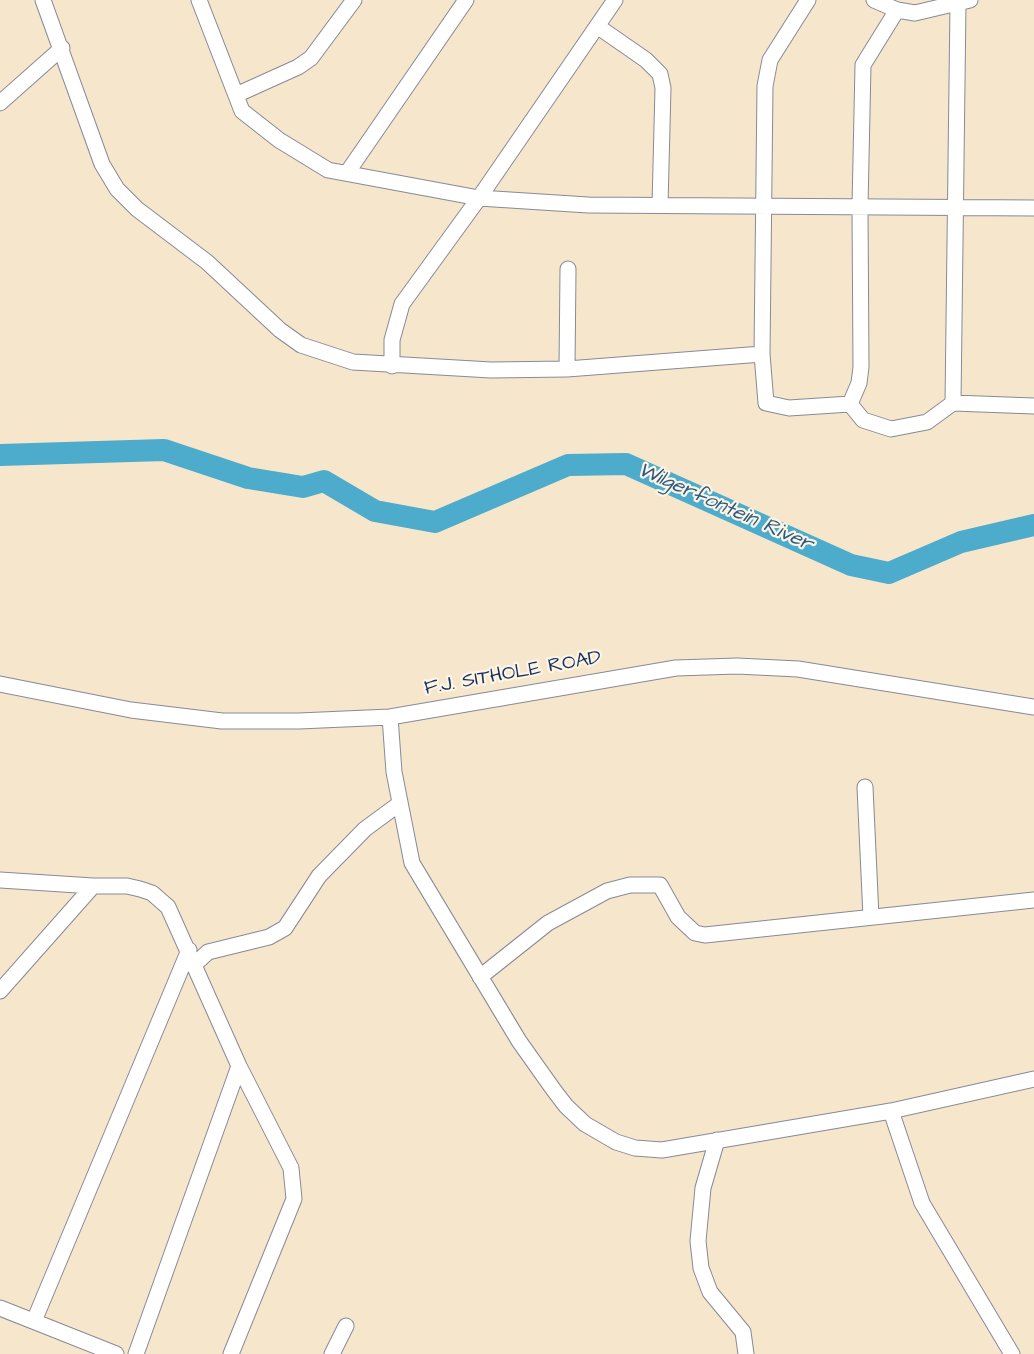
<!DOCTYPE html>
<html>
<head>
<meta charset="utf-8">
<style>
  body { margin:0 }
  canvas { display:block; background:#f5e6cc }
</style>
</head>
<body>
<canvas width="1034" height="1354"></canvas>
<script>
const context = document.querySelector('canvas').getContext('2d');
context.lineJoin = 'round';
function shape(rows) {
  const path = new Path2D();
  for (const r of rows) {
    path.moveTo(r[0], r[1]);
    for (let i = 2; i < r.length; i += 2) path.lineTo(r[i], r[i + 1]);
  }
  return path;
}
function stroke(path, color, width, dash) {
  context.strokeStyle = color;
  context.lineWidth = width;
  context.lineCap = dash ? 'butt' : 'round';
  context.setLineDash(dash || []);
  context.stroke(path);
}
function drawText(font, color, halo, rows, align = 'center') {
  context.font = font + ' "Architects Daughter",sans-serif';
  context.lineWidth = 4.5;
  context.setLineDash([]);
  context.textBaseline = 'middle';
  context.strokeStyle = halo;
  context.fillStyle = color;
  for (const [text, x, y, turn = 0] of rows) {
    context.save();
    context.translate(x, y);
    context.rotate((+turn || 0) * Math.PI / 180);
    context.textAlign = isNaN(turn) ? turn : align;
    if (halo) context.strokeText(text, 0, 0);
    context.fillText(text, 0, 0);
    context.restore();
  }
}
stroke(shape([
  [0,455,164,450,248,478,303,487,324,481,375,511,435,522,568,465,626,464,851,565,889,573,961,542,1034,525]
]), '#4dabcb', 22);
const minor = shape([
  [43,0,102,164,117,189,137,209,207,262,280,330,301,345,353,362,491,370,567,369,762,354],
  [199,0,242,111,279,140,328,170,479,198,588,205,1034,208],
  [808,0,770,60,765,86,762,354,766,403,789,408,850,404,863,420,891,429,927,422,953,403,1034,406],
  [874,0,897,10,915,13,970,0],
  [597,26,646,60,660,74,663,88,660,205],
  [236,95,298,67,311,58,354,0],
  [0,103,62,48],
  [347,173,466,0],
  [392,366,392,340,402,304,479,198,615,0],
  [567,369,568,269],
  [953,403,958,3],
  [850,404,859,383,861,367,860,206,863,65,897,10],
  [0,684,131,710,222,721,299,721,390,717,676,668,737,666,798,669,1034,707],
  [390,717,394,772,412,863,519,1041,553,1089,566,1106,585,1124,616,1142,635,1148,662,1150,891,1111,1034,1079],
  [865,787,871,917],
  [0,880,93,886,0,991],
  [93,886,127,886,140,889,152,893,168,907,239,1066,291,1168,294,1199,231,1354],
  [195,964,208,952,269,937,285,928,319,876,365,829,399,804],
  [480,977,548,923,607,891,630,885,660,885,678,917,695,933,705,935,1034,900],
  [891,1111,922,1203,1012,1354],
  [717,1140,703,1188,698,1241,701,1268,710,1292,743,1332,746,1354],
  [0,1308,116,1354],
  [34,1321,189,950],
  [136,1354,239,1066],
  [332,1354,346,1326]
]);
stroke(minor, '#888a95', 17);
stroke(minor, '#fff', 15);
drawText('20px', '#1b2f5e', '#fcf5e5', [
  ["F.J. SITHOLE ROAD",513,674,-10]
]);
drawText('italic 21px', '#2c5a84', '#fcf5e5', [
  ["Wilgerfontein River",725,508,24]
]);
</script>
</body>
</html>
